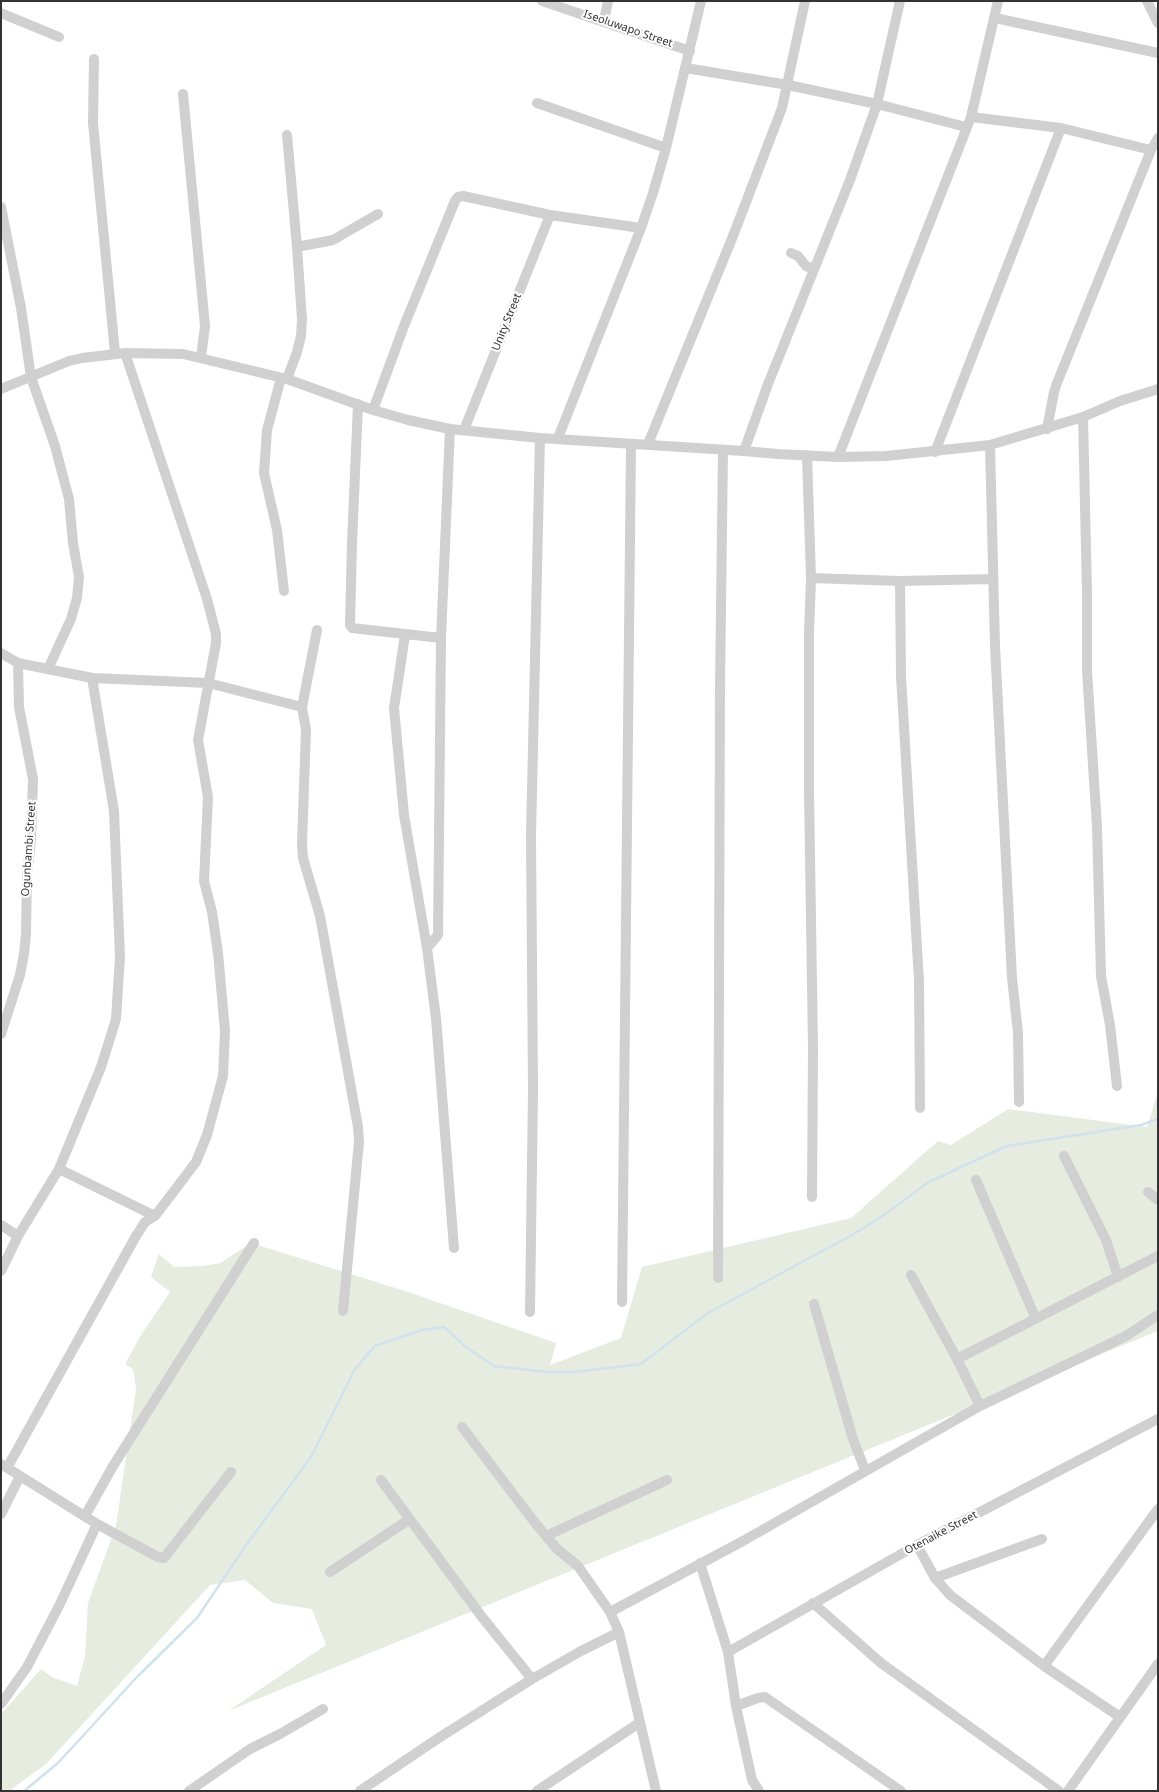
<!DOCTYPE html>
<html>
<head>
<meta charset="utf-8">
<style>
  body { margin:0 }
  #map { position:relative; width:1159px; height:1792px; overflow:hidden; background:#fff; font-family:"Noto Sans",sans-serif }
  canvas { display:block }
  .frame { position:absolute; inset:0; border:2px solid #333; pointer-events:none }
</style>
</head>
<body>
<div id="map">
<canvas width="1159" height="1792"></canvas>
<div class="frame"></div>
</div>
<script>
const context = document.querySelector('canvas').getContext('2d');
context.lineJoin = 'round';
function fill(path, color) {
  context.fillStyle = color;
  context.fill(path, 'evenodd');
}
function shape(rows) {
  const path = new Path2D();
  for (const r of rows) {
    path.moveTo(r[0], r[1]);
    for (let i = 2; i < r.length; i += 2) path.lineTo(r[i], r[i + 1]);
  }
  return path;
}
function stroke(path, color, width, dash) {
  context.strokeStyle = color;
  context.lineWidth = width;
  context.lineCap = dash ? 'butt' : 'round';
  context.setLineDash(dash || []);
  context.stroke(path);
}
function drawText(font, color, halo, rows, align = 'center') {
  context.font = font + ' "Noto Sans",sans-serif';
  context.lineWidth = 4;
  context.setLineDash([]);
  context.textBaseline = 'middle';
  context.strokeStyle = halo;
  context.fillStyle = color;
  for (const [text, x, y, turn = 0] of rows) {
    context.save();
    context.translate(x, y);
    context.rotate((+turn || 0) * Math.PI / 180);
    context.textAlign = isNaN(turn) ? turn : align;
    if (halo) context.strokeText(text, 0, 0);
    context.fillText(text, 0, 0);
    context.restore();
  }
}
fill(shape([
  [1158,1092,1158,1331,228,1711,326,1645,312,1609,273,1603,245,1580,210,1585,46,1764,9,1791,1,1791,2,1713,41,1669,52,1677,77,1686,85,1656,88,1603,116,1526,136,1389,133,1369,125,1364,141,1335,170,1292,151,1277,159,1254,174,1267,203,1266,220,1263,251,1243,405,1291,556,1343,550,1365,621,1338,642,1267,851,1218,938,1141,951,1145,1008,1109,1147,1127]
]), '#e6ecdf');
stroke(shape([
  [24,1791,58,1763,136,1678,197,1618,249,1541,311,1457,355,1369,375,1346,422,1330,444,1327,467,1348,494,1366,547,1372,575,1372,641,1364,708,1313,852,1235,878,1219,929,1182,972,1162,1007,1146,1141,1125,1158,1119]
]), '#cfe2ee', 2.5);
stroke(shape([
  [542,1,690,51],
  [1147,1,1158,23],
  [1,13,59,37],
  [995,18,1158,53],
  [604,21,608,1],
  [94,59,93,123,115,353],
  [686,68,788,85,877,104,966,127],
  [183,94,205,326,201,358],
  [537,103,666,148],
  [971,117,1061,128,1151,150],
  [1,207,21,308,31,377,55,446,69,499,73,543,79,577,77,598,71,619,48,669],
  [297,247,333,240,378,214],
  [791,253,798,256,806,266,814,269],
  [281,378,267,430,264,473,277,530,284,591],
  [287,379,297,352,301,336,302,319,297,247,287,135],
  [1,389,69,361,82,358,125,353,183,354,287,379,373,410,408,420,450,429,540,438,744,451,778,454,838,457,886,456,990,445,1083,417,1120,401,1158,389],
  [358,404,352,543,350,625,352,628,441,638],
  [373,410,404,326,455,201,458,197,463,196,550,215,641,228],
  [1083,417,1087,592,1087,671,1097,827,1101,976,1110,1025,1117,1086],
  [1047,429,1054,392,1057,383,1151,150,1158,138],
  [464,430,550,215],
  [558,438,641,228,653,193,666,148,701,1],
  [648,444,733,236,782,108,805,1],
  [990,445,995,646,1012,978,1018,1033,1019,1102],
  [744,451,768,384,850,180,877,104,900,1],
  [935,452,1061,128],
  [807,455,811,578,809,633,809,791,813,1048,812,1197],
  [838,457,971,117,998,1],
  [811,578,900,581,993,579],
  [900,581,901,676,919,981,920,1108],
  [317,630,302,707,306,730,302,843,303,858,320,916,358,1127,359,1142,343,1311],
  [405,635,394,708,404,815,427,948,436,1018,454,1248],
  [1,653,18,663,92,678,208,683,302,707],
  [427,948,438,935,441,638,450,429],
  [1,1034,20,975,24,954,26,934,27,874,31,841,33,779,19,707,18,663],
  [1064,1156,1106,1240,1118,1277],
  [59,1169,155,1216],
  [976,1180,1036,1319],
  [1148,1192,1158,1200],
  [1,1225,18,1236],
  [1,1271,18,1236,59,1169,101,1067,116,1019,120,957,114,811,92,678],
  [911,1275,957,1359,980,1406],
  [718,1278,720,687,723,450],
  [622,1302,631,444],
  [814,1304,853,1439,865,1470],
  [530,1312,533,1090,531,835,540,438],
  [957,1359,1158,1256],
  [462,1427,536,1524,557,1549,578,1566,610,1612,619,1632,656,1791],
  [1,1464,97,1524,158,1557,164,1558,231,1472],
  [7,1468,136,1236,145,1222,155,1216,196,1162,207,1135,223,1076,225,1031,218,953,212,912,204,881,208,797,198,740,216,643,216,634,207,599,125,353],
  [381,1480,482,1617,532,1679],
  [1,1514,20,1476],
  [85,1516,113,1466,254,1243],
  [546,1536,667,1480],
  [917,1545,935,1578,950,1595,1044,1666,1120,1717],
  [700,1563,728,1652,736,1706,752,1780,759,1791],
  [330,1572,410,1519],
  [935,1578,1042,1539],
  [813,1603,881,1663,1059,1791],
  [610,1612,743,1541,980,1406,1126,1336,1158,1315],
  [728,1652,917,1545,1158,1419],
  [1044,1666,1158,1509],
  [1,1704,27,1667,59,1606,97,1524],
  [736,1706,758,1698,765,1697,901,1791],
  [189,1791,250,1749,280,1734,323,1709],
  [360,1791,437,1739,532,1679,581,1651,619,1632],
  [537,1791,639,1723],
  [1068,1791,1158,1664]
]), '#d0d0d0', 10);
drawText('11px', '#333', '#fff', [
  ["Iseoluwapo Street",628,29,19],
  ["Unity Street",507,322,-68],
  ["Ogunbambi Street",29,849,-86],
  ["Otenaike Street",941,1533,-28]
]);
</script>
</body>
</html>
